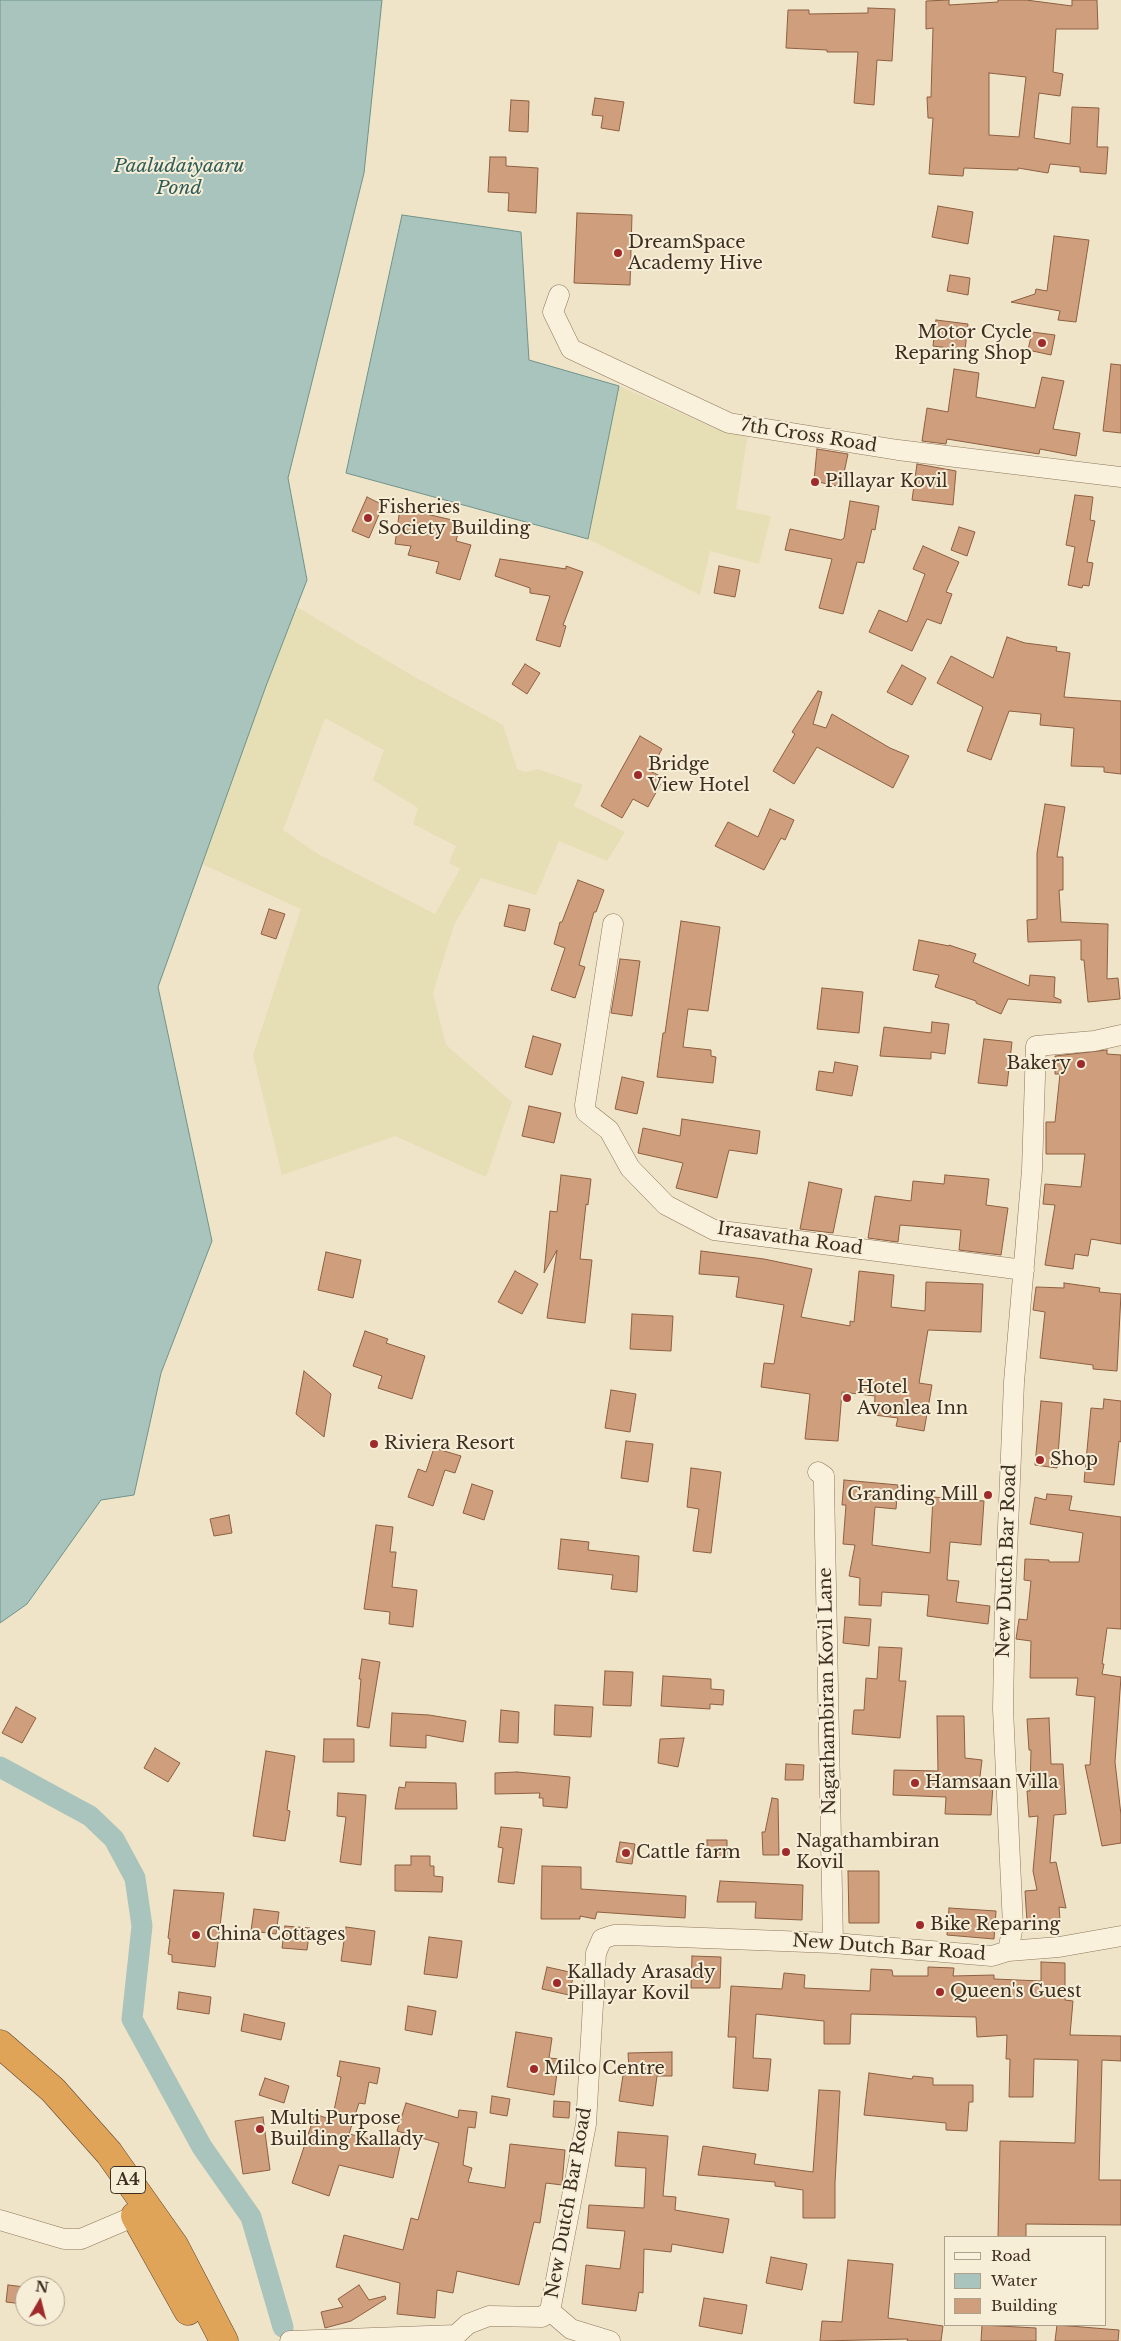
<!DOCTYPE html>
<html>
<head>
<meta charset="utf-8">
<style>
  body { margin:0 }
  #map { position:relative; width:1121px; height:2341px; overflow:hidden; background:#f0e4c8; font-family:"Libre Baskerville",serif }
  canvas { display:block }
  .legend { position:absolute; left:944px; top:2236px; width:162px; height:90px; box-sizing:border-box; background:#f7eed8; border:1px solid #ada18e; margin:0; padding:6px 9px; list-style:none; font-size:15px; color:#3d2e20 }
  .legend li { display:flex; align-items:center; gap:10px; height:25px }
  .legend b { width:25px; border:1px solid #ada18e }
  .north { position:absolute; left:15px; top:2276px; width:50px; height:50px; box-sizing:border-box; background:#f7eed8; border:1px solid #ada18e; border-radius:50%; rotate:8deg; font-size:14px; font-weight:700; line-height:20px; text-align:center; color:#3d2e20 }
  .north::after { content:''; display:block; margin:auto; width:18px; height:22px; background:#9e2a2b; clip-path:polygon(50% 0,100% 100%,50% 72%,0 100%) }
</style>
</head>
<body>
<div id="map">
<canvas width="1121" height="2341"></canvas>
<ul class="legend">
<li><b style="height:6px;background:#faf1dc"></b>Road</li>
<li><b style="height:14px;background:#a9c4bc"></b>Water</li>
<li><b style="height:14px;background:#cf9f7d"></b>Building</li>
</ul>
<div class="north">N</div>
</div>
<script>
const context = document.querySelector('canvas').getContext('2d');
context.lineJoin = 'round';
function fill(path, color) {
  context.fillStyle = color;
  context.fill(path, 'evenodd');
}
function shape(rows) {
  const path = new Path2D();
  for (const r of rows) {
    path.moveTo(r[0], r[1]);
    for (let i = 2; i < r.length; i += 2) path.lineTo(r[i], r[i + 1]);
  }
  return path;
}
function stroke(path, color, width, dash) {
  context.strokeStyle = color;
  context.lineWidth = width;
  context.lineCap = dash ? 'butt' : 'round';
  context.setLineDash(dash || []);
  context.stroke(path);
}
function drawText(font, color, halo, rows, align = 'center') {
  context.font = font + ' "Libre Baskerville",serif';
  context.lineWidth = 4;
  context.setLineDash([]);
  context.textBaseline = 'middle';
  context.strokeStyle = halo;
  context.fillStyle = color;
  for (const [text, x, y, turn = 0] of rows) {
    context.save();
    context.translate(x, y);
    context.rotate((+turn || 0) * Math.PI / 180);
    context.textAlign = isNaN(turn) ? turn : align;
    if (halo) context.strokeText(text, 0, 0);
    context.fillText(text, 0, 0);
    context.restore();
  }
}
fill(shape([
  [619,386,717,429,748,433,736,509,771,516,759,564,710,551,700,595,588,539],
  [297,607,413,676,503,725,517,769,525,772,538,769,583,785,574,806,625,832,607,861,559,841,536,895,481,878,454,925,433,993,446,1045,512,1102,486,1177,395,1136,282,1175,253,1055,301,909,202,864,266,686],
  [325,718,384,750,373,780,418,808,413,824,456,846,449,863,460,869,435,914,318,854,283,830]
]), '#e6deb5');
const water = shape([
  [0,0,382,0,364,173,288,478,307,580,266,686,158,987,212,1241,161,1373,134,1495,101,1500,27,1604,0,1623,0,0],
  [402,215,521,232,529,360,619,386,588,539,346,473,402,215]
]);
fill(water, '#a9c4bc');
stroke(water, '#6f938a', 1);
stroke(shape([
  [0,1767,90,1816,114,1839,135,1878,142,1926,132,2019,202,2147,251,2217,283,2327]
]), '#a9c4bc', 21);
const building = shape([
  [949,0,949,5,998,2,998,0,1026,0,1072,6,1072,0,1097,0,1098,29,1056,29,1053,72,1063,74,1060,96,1039,93,1034,138,1070,144,1072,107,1099,108,1097,147,1108,147,1106,174,1080,172,1080,167,1050,164,1048,173,1018,168,1018,170,964,168,963,176,929,174,933,118,928,118,927,97,931,97,933,28,926,29,926,1,949,0],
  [989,73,1026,77,1019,137,989,135,989,73],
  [868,8,895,9,892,61,877,60,874,105,854,103,858,52,827,52,827,50,786,48,788,10,809,10,809,14,868,13,868,8],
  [595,98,624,102,619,131,601,128,603,116,592,115,595,98],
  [511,100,529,101,528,132,509,131,511,100],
  [490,157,506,157,506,166,538,168,536,213,508,211,509,193,488,192,490,157],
  [938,206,973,212,968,244,932,237,938,206],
  [577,213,632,215,630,285,574,283,577,213],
  [1054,236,1089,240,1076,322,1058,320,1060,311,1011,302,1035,294,1036,289,1047,291,1054,236],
  [950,275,970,278,968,295,947,291,950,275],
  [936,320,968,324,965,350,933,346,936,320],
  [1032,332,1055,335,1051,355,1028,350,1032,332],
  [1111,364,1121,365,1121,433,1103,431,1111,364],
  [954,369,979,373,976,397,1035,408,1042,377,1064,381,1053,429,1080,433,1076,456,1040,449,1039,454,947,439,946,444,922,441,927,408,948,412,954,369],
  [817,449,848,454,841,487,814,481,817,449],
  [917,464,956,471,953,505,912,500,917,464],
  [1075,495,1093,497,1090,520,1095,521,1087,562,1093,563,1089,586,1083,585,1082,588,1068,585,1075,547,1066,545,1075,495],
  [367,497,383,505,369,538,352,531,367,497],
  [850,501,879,506,875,530,872,529,864,563,857,562,843,614,819,608,832,559,785,550,790,529,841,540,844,538,850,501],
  [400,508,461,522,456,541,471,545,460,580,436,573,439,562,408,555,411,546,395,544,400,508],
  [959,527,975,532,967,556,951,550,959,527],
  [923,546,959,562,946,592,952,594,941,624,927,619,912,651,869,632,879,610,907,622,925,574,913,569,923,546],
  [500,559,566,569,566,566,583,572,563,625,566,626,560,647,536,640,550,596,530,593,530,588,495,576,500,559],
  [719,566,740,570,735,597,714,593,719,566],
  [1007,637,1025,643,1057,647,1056,651,1070,653,1064,697,1121,701,1121,774,1104,772,1104,767,1071,766,1074,728,1040,725,1041,714,1009,711,991,760,967,751,983,707,937,683,951,656,993,678,1007,637],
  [525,664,540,673,527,694,512,684,525,664],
  [902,665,926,678,912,705,887,692,902,665],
  [818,691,822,692,813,724,826,728,832,714,890,748,909,756,893,788,817,747,794,784,773,771,795,734,792,732,818,691],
  [640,736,662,749,650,771,664,778,648,807,633,799,622,818,601,806,640,736],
  [1045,804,1065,807,1057,857,1063,857,1063,890,1059,890,1061,922,1108,924,1107,979,1118,978,1120,999,1088,1002,1084,960,1081,960,1081,940,1028,942,1027,920,1037,919,1037,853,1045,804],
  [770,809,794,820,785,840,781,838,764,870,715,846,728,822,758,837,770,809],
  [578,880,604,890,596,912,594,912,579,965,585,967,575,998,551,990,565,948,554,944,560,922,562,922,578,880],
  [509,905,530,909,525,931,504,926,509,905],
  [269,909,285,914,276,939,261,934,269,909],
  [681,921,720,927,708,1011,688,1009,683,1047,711,1050,711,1056,716,1057,713,1083,657,1077,663,1033,665,1033,681,921],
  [919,940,949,946,949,945,976,954,973,962,1029,986,1030,975,1055,977,1054,997,1061,1000,1061,1003,1008,999,1001,1014,976,1003,976,1001,935,987,939,975,913,970,919,940],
  [620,959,640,961,632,1016,611,1013,620,959],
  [822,988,863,992,859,1033,817,1029,822,988],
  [932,1022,949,1024,945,1054,931,1052,931,1059,880,1056,884,1027,931,1033,932,1022],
  [533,1036,561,1044,552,1075,525,1067,533,1036],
  [984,1039,1012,1042,1007,1086,978,1083,984,1039],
  [1107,1050,1107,1054,1121,1055,1121,1244,1091,1239,1088,1256,1075,1254,1073,1269,1045,1265,1055,1205,1043,1204,1045,1184,1081,1187,1085,1154,1046,1154,1046,1122,1055,1122,1060,1074,1055,1074,1055,1056,1107,1050],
  [835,1062,858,1066,852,1096,816,1090,819,1071,833,1073,835,1062],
  [622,1077,644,1082,637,1114,615,1109,622,1077],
  [529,1106,561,1113,554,1143,522,1136,529,1106],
  [682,1119,760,1131,757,1154,729,1150,717,1198,676,1188,683,1163,638,1153,643,1128,680,1136,682,1119],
  [561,1175,591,1179,588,1205,586,1204,580,1259,592,1260,585,1323,547,1318,557,1250,544,1273,550,1211,557,1212,561,1175],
  [945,1175,989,1179,986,1205,1008,1208,1001,1255,959,1250,961,1230,900,1225,898,1242,868,1238,875,1196,911,1201,913,1181,944,1184,945,1175],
  [809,1182,842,1189,833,1233,800,1229,809,1182],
  [701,1251,764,1259,812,1269,801,1317,850,1326,850,1321,854,1322,859,1271,894,1275,891,1307,925,1311,926,1282,983,1284,981,1332,928,1330,919,1383,932,1385,924,1431,896,1426,898,1418,874,1415,875,1396,842,1392,838,1441,805,1439,810,1394,761,1387,764,1363,774,1364,784,1305,736,1297,739,1277,699,1274,701,1251],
  [326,1252,361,1260,353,1298,318,1290,326,1252],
  [515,1271,538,1284,522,1314,498,1302,515,1271],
  [1064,1283,1100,1288,1099,1292,1121,1294,1117,1371,1093,1369,1093,1365,1040,1358,1045,1312,1033,1310,1036,1287,1064,1288,1064,1283],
  [632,1314,673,1316,671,1351,630,1349,632,1314],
  [365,1331,388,1339,386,1343,425,1356,412,1399,378,1388,382,1376,353,1366,365,1331],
  [304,1371,331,1394,324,1437,296,1414,304,1371],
  [611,1390,636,1394,630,1432,605,1428,611,1390],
  [1104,1399,1121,1401,1121,1442,1119,1441,1114,1485,1084,1482,1091,1408,1103,1409,1104,1399],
  [1041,1401,1062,1403,1057,1468,1035,1465,1041,1401],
  [626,1441,653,1444,648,1482,621,1478,626,1441],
  [434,1448,461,1456,455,1473,445,1470,433,1506,408,1497,418,1469,426,1472,434,1448],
  [691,1468,721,1472,711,1553,693,1551,699,1509,687,1507,691,1468],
  [844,1480,898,1485,896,1509,875,1507,872,1545,930,1553,933,1497,984,1501,981,1545,950,1542,947,1580,959,1581,956,1602,990,1606,988,1624,927,1616,929,1595,882,1592,881,1606,859,1605,860,1578,849,1576,855,1545,843,1544,846,1505,842,1505,844,1480],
  [472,1484,493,1491,484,1520,463,1513,472,1484],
  [1047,1494,1072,1496,1069,1510,1121,1517,1121,1629,1107,1628,1102,1664,1104,1664,1102,1674,1121,1677,1115,1762,1121,1815,1121,1843,1102,1846,1085,1765,1090,1765,1095,1697,1076,1695,1078,1678,1030,1678,1031,1641,1016,1639,1019,1619,1027,1620,1031,1581,1024,1580,1025,1559,1049,1560,1049,1562,1079,1562,1083,1533,1030,1524,1035,1497,1046,1500,1047,1494],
  [229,1515,232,1533,214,1536,210,1519,229,1515],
  [376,1525,393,1527,390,1552,396,1552,392,1587,417,1590,413,1627,389,1624,390,1612,364,1609,376,1525],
  [561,1539,589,1542,588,1550,639,1556,637,1592,611,1589,613,1575,558,1569,561,1539],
  [845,1617,871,1619,869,1646,843,1643,845,1617],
  [879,1647,902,1648,899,1681,906,1681,900,1738,852,1734,854,1710,864,1710,866,1678,877,1679,879,1647],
  [362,1659,380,1662,369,1728,357,1726,361,1679,359,1679,362,1659],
  [605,1671,633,1672,631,1706,603,1705,605,1671],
  [663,1676,711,1679,711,1689,724,1690,723,1705,710,1704,710,1709,661,1706,663,1676],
  [555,1705,593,1707,591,1737,554,1735,555,1705],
  [16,1707,36,1718,22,1743,2,1733,16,1707],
  [501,1710,519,1712,518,1743,499,1742,501,1710],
  [392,1713,429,1715,466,1721,463,1742,426,1735,426,1748,390,1746,392,1713],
  [937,1716,964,1716,965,1758,982,1760,979,1785,993,1785,991,1815,945,1814,946,1797,893,1795,894,1770,938,1771,937,1716],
  [1049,1718,1051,1764,1063,1764,1066,1814,1054,1815,1050,1863,1056,1862,1066,1908,1059,1907,1060,1920,1027,1922,1025,1891,1037,1890,1033,1871,1038,1816,1029,1817,1027,1791,1030,1791,1031,1750,1029,1750,1027,1719,1049,1718],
  [684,1738,678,1767,658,1763,660,1739,684,1738],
  [324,1739,354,1739,354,1762,323,1762,324,1739],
  [155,1748,180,1763,168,1782,144,1768,155,1748],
  [266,1751,295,1756,287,1810,290,1811,285,1841,253,1836,266,1751],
  [786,1764,804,1765,803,1780,785,1780,786,1764],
  [517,1772,570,1777,567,1808,543,1806,543,1798,539,1798,540,1793,495,1794,495,1773,517,1772],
  [406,1782,456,1783,457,1809,395,1809,399,1787,405,1788,406,1782],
  [338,1793,366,1795,361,1865,340,1862,346,1817,337,1816,338,1793],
  [772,1798,778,1799,779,1855,763,1855,762,1832,765,1832,772,1798],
  [501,1827,522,1829,514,1884,498,1882,503,1848,498,1847,501,1827],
  [707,1840,727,1840,727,1856,707,1856,707,1840],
  [620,1842,635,1844,632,1864,616,1862,620,1842],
  [411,1856,430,1856,430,1866,434,1866,434,1876,443,1877,442,1892,395,1891,395,1865,411,1865,411,1856],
  [542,1866,581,1867,581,1889,686,1896,685,1918,597,1912,595,1919,580,1916,580,1919,541,1919,542,1866],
  [848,1871,879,1871,879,1923,849,1923,848,1871],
  [720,1881,803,1885,802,1920,755,1918,756,1902,717,1902,720,1881],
  [174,1890,224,1893,215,1967,172,1962,172,1955,168,1954,170,1939,168,1938,174,1890],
  [949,1908,996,1911,994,1939,947,1935,949,1908],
  [254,1909,279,1912,276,1934,251,1931,254,1909],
  [285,1926,310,1928,307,1950,282,1948,285,1926],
  [346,1927,375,1931,371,1965,341,1961,346,1927],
  [429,1937,462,1941,457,1978,424,1974,429,1937],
  [692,1956,721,1957,720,1988,691,1988,692,1956],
  [1041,1962,1065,1963,1065,2000,1073,2001,1070,2035,1121,2036,1121,2061,1102,2060,1099,2180,1121,2180,1121,2225,1026,2224,1026,2237,998,2237,1000,2141,1075,2143,1078,2060,1034,2059,1033,2097,1009,2097,1010,2059,1006,2059,1007,2035,977,2037,976,2017,851,2014,850,2044,824,2044,824,2021,756,2014,753,2058,771,2059,768,2091,733,2088,736,2037,728,2037,731,1986,782,1989,784,1973,805,1975,804,1988,870,1991,871,1969,892,1970,893,1976,928,1976,928,1967,954,1968,953,1976,994,1975,994,1979,1041,1981,1041,1962],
  [547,1967,574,1973,569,1995,542,1989,547,1967],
  [179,1992,211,1997,209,2014,177,2009,179,1992],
  [408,2006,436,2011,432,2035,405,2030,408,2006],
  [244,2014,285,2023,281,2040,241,2031,244,2014],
  [516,2032,552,2038,549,2058,559,2059,554,2095,507,2087,516,2032],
  [672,2052,672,2076,657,2076,653,2106,619,2101,624,2069,629,2069,628,2053,672,2052],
  [340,2061,380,2068,377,2084,369,2082,365,2104,359,2103,349,2134,400,2146,393,2178,339,2165,329,2196,292,2183,315,2114,332,2120,341,2077,337,2076,340,2061],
  [869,2073,912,2079,913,2076,933,2078,933,2085,973,2085,973,2102,969,2102,967,2131,946,2130,946,2123,864,2115,869,2073],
  [265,2078,289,2086,284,2103,259,2095,265,2078],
  [819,2090,840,2091,835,2183,835,2218,803,2218,803,2190,775,2186,775,2182,698,2175,703,2146,756,2154,754,2164,813,2172,819,2090],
  [492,2096,510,2099,507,2116,490,2113,492,2096],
  [554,2101,570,2102,569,2118,553,2117,554,2101],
  [406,2103,458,2118,459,2110,477,2112,475,2128,468,2127,463,2165,472,2168,468,2182,505,2188,510,2144,565,2150,562,2185,546,2183,540,2223,534,2222,519,2285,457,2271,453,2293,437,2290,435,2318,397,2314,400,2283,336,2267,344,2235,403,2250,411,2218,418,2220,439,2143,397,2131,406,2103],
  [263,2117,270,2170,243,2174,235,2121,263,2117],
  [618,2132,668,2136,663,2196,676,2197,675,2210,729,2219,723,2253,672,2244,671,2252,644,2249,643,2293,639,2292,636,2311,582,2304,586,2265,620,2269,625,2231,587,2228,589,2205,644,2208,646,2168,615,2166,618,2132],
  [771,2257,807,2264,802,2290,766,2283,771,2257],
  [848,2260,893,2264,888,2318,943,2326,941,2341,907,2341,908,2339,820,2341,822,2321,842,2322,848,2260],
  [8,2285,25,2287,23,2304,6,2302,8,2285],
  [359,2285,369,2300,385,2296,386,2299,351,2321,325,2328,321,2312,343,2307,338,2299,359,2285],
  [704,2298,747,2305,742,2334,699,2326,704,2298],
  [982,2325,1036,2328,1036,2341,981,2341,982,2325],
  [1057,2325,1119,2330,1118,2341,1055,2341,1057,2325]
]);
fill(building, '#cf9f7d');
stroke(building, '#8d5f41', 1);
const minor = shape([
  [559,295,553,312,571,349,729,423,898,450,1121,477],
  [613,924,585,1105,586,1112,609,1130,630,1168,666,1205,714,1230,1024,1270],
  [818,1472,824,1476,824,1485,833,1943],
  [1008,1951,1059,1947,1121,1936],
  [0,2220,64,2239,81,2239,135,2216],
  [550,2311,571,2329,610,2341],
  [290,2341,456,2335,468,2324,489,2316,542,2317,550,2311,586,2124,596,1953,602,1939,614,1935,627,1935,833,1943,992,1956,1008,1951,1013,1926,1003,1709,1005,1600,1014,1382,1032,1170,1036,1046,1094,1041,1121,1035]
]);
const highway = shape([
  [0,2044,53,2090,109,2153,174,2245,224,2341],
  [135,2216,188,2311]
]);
stroke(minor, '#8d765c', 21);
stroke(highway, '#5b4430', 29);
stroke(minor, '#faf1dc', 20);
stroke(highway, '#e0a458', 28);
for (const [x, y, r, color] of [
  [618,253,5,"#9e2a2b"],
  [1042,343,5,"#9e2a2b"],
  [815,482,5,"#9e2a2b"],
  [368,518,5,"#9e2a2b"],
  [638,775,5,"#9e2a2b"],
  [1081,1064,5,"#9e2a2b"],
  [847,1398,5,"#9e2a2b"],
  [374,1444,5,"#9e2a2b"],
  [1040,1460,5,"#9e2a2b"],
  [988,1495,5,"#9e2a2b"],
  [915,1783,5,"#9e2a2b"],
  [786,1852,5,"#9e2a2b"],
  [626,1853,5,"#9e2a2b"],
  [920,1925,5,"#9e2a2b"],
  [196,1935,5,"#9e2a2b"],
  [557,1983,5,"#9e2a2b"],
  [940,1992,5,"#9e2a2b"],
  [534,2069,5,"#9e2a2b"],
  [260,2129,5,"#9e2a2b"]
]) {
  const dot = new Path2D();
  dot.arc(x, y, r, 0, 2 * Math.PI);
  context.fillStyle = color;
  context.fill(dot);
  stroke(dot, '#f7eed8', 2);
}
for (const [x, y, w] of [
  [128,2180,35]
]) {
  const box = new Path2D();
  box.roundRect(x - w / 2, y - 13.5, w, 27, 4);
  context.fillStyle = '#f7eed8';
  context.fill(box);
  stroke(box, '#3d2e20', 1);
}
drawText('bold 16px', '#3d2e20', null, [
  ["A4",128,2180]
]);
drawText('18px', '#3d2e20', '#f7eed8', [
  ["DreamSpace",628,243],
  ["Academy Hive",628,264],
  ["Motor Cycle",1032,333,"right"],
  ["Reparing Shop",1032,354,"right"],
  ["Pillayar Kovil",825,482],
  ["Fisheries",378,508],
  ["Society Building",378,529],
  ["Bridge",648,765],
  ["View Hotel",648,786],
  ["Bakery",1071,1064,"right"],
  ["Hotel",857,1388],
  ["Avonlea Inn",857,1409],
  ["Riviera Resort",384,1444],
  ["Shop",1050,1460],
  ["Granding Mill",978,1495,"right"],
  ["Hamsaan Villa",925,1783],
  ["Nagathambiran",796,1842],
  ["Kovil",796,1863],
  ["Cattle farm",636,1853],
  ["Bike Reparing",930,1925],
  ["China Cottages",206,1935],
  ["Kallady Arasady",567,1973],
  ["Pillayar Kovil",567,1994],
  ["Queen's Guest",950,1992],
  ["Milco Centre",544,2069],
  ["Multi Purpose",270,2119],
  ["Building Kallady",270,2140]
], 'left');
drawText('18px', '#3d2e20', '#f7eed8', [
  ["7th Cross Road",809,436,9],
  ["Irasavatha Road",790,1239,8],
  ["New Dutch Bar Road",1007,1561,-88],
  ["Nagathambiran Kovil Lane",828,1691,-91],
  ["New Dutch Bar Road",889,1948,4],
  ["New Dutch Bar Road",569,2203,-80]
]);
drawText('italic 19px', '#2f5d5a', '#f7eed8', [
  ["Paaludaiyaaru",179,167],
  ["Pond",179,189]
]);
</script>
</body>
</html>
